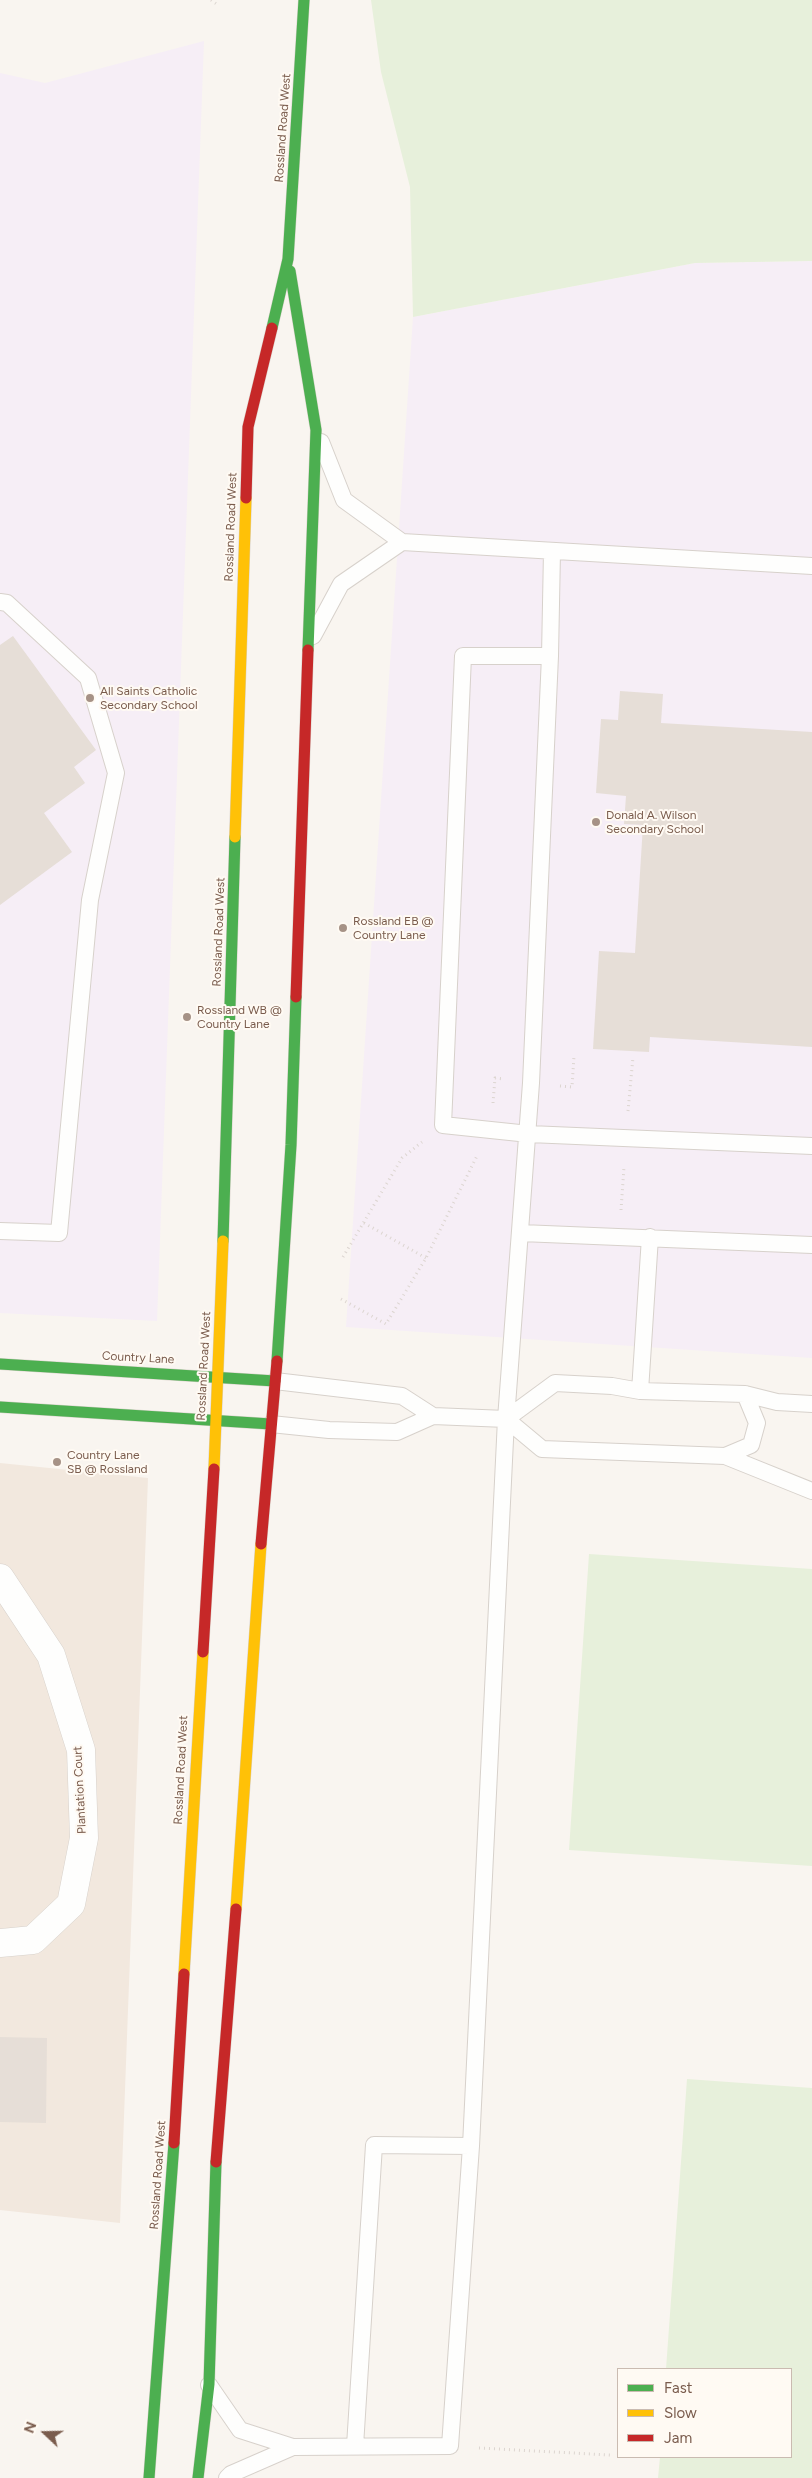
<!DOCTYPE html>
<html>
<head>
<meta charset="utf-8">
<style>
  body { margin:0 }
  #map { position:relative; width:812px; height:2478px; overflow:hidden; background:#f9f5f0; font-family:Figtree,sans-serif }
  canvas { display:block }
  .legend { position:absolute; left:617px; top:2368px; width:175px; height:90px; box-sizing:border-box; background:#fffaf3; border:1px solid #cabbb1; margin:0; padding:6px 9px; list-style:none; font-size:15px; color:#7a5c4d }
  .legend li { display:flex; align-items:center; gap:10px; height:25px }
  .legend b { width:25px; border:1px solid #cabbb1 }
  .north { position:absolute; left:20px; top:2408px; width:50px; height:50px; -webkit-text-stroke:4px #fffaf3; paint-order:stroke; rotate:291deg; font-size:14px; font-weight:700; line-height:20px; text-align:center; color:#7a5c4d }
  .north::after { content:''; display:block; margin:auto; width:18px; height:22px; background:#7a5c4d; clip-path:polygon(50% 0,100% 100%,50% 72%,0 100%) }
</style>
</head>
<body>
<div id="map">
<canvas width="812" height="2478"></canvas>
<ul class="legend">
<li><b style="height:6px;background:#4caf50"></b>Fast</li>
<li><b style="height:6px;background:#ffc107"></b>Slow</li>
<li><b style="height:6px;background:#c62828"></b>Jam</li>
</ul>
<div class="north">N</div>
</div>
<script>
const context = document.querySelector('canvas').getContext('2d');
context.lineJoin = 'round';
function fill(path, color) {
  context.fillStyle = color;
  context.fill(path, 'evenodd');
}
function shape(rows) {
  const path = new Path2D();
  for (const r of rows) {
    path.moveTo(r[0], r[1]);
    for (let i = 2; i < r.length; i += 2) path.lineTo(r[i], r[i + 1]);
  }
  return path;
}
function stroke(path, color, width, dash) {
  context.strokeStyle = color;
  context.lineWidth = width;
  context.lineCap = dash ? 'butt' : 'round';
  context.setLineDash(dash || []);
  context.stroke(path);
}
function drawText(font, color, halo, rows, align = 'center') {
  context.font = font + ' Figtree,sans-serif';
  context.lineWidth = 4;
  context.setLineDash([]);
  context.textBaseline = 'middle';
  context.strokeStyle = halo;
  context.fillStyle = color;
  for (const [text, x, y, turn = 0] of rows) {
    context.save();
    context.translate(x, y);
    context.rotate((+turn || 0) * Math.PI / 180);
    context.textAlign = isNaN(turn) ? turn : align;
    if (halo) context.strokeText(text, 0, 0);
    context.fillText(text, 0, 0);
    context.restore();
  }
}
fill(shape([
  [0,1463,148,1478,120,2223,0,2210]
]), '#f2e8de');
fill(shape([
  [204,41,157,1321,0,1313,0,73,45,83],
  [812,261,812,1358,346,1327,413,317,695,263]
]), '#f6eef6');
fill(shape([
  [371,0,812,0,812,261,695,263,413,317,410,187,381,72],
  [589,1554,812,1569,812,1866,569,1850],
  [687,2079,812,2088,812,2478,658,2478,660,2457,791,2457,791,2369,666,2369]
]), '#e7f0db');
fill(shape([
  [13,636,96,750,74,767,85,783,44,813,72,852,0,905,0,645],
  [620,691,663,694,661,723,812,732,812,1047,650,1037,649,1052,593,1049,599,951,635,953,643,825,624,824,626,796,596,793,601,719,618,720],
  [0,2037,47,2038,46,2123,0,2122]
]), '#e6ded7');
const lane = shape([
  [321,442,344,500,402,542,812,566],
  [0,602,7,603,88,678,116,773,90,900,59,1233,0,1231],
  [313,636,341,584,402,542],
  [550,656,463,656,443,1125,529,1134,812,1146],
  [521,1233,812,1245],
  [275,1381,402,1396,433,1416],
  [640,1391,650,1237],
  [745,1394,777,1402,812,1404],
  [271,1424,329,1430,397,1432,433,1416,506,1419,542,1449,725,1456,751,1445,757,1423,745,1394,640,1391,612,1386,555,1383,506,1419],
  [725,1456,812,1491],
  [209,2385,240,2430,293,2447,450,2446,471,2146,506,1419,531,1083,550,656,552,551],
  [355,2446,374,2145,471,2146],
  [227,2478,231,2474,293,2447]
]);
const street = shape([
  [0,1578,51,1655,81,1750,84,1838,71,1904,33,1940,0,1943]
]);
const fast = shape([
  [290,271,316,430,308,650],
  [272,328,288,259,304,0],
  [223,1241,235,837],
  [277,1361,291,1145,296,997],
  [0,1364,275,1381],
  [0,1407,271,1424],
  [149,2478,174,2143],
  [198,2478,209,2384,216,2162]
]);
const slow = shape([
  [235,837,246,498],
  [214,1469,223,1241],
  [236,1909,261,1544],
  [184,1974,203,1652]
]);
const jam = shape([
  [246,498,248,427,272,328],
  [296,997,308,650],
  [261,1544,277,1361],
  [203,1652,214,1469],
  [174,2143,184,1974],
  [216,2162,236,1909]
]);
stroke(lane, '#d7d1cb', 18);
stroke(street, '#d7d1cb', 29);
stroke(fast, '#d9d2cb', 12);
stroke(slow, '#d9d2cb', 12);
stroke(jam, '#d9d2cb', 12);
stroke(shape([
  [211,0,218,5],
  [560,1086,572,1087,574,1056],
  [493,1103,495,1078,504,1079],
  [628,1111,633,1057],
  [621,1210,624,1167],
  [364,1223,426,1258],
  [343,1257,402,1158,422,1142],
  [341,1299,386,1324,426,1258,477,1156],
  [479,2448,610,2455]
]), '#dcd5d0', 3, [1, 4]);
stroke(lane, '#fefefd', 16);
stroke(street, '#fefefd', 28);
stroke(fast, '#4caf50', 11);
stroke(slow, '#ffc107', 11);
stroke(jam, '#c62828', 11);
for (const [x, y, r, color] of [
  [90,698,5,"#a69286"],
  [596,822,5,"#a69286"],
  [343,928,5,"#a69286"],
  [187,1017,5,"#a69286"],
  [57,1462,5,"#a69286"]
]) {
  const dot = new Path2D();
  dot.arc(x, y, r, 0, 2 * Math.PI);
  context.fillStyle = color;
  context.fill(dot);
  stroke(dot, '#fffaf3', 2);
}
drawText('12px', '#7a5c4d', '#fffaf3', [
  ["Rossland Road West",283,128,-86],
  ["Rossland Road West",231,527,-88],
  ["Rossland Road West",219,932,-88],
  ["Country Lane",138,1358,3],
  ["Rossland Road West",204,1366,-87],
  ["Rossland Road West",181,1770,-87],
  ["Plantation Court",80,1790,-93],
  ["Rossland Road West",158,2175,-86]
]);
drawText('12px', '#7a5c4d', '#fffaf3', [
  ["All Saints Catholic",100,691],
  ["Secondary School",100,705],
  ["Donald A. Wilson",606,815],
  ["Secondary School",606,829],
  ["Rossland EB @",353,921],
  ["Country Lane",353,935],
  ["Rossland WB @",197,1010],
  ["Country Lane",197,1024],
  ["Country Lane",67,1455],
  ["SB @ Rossland",67,1469]
], 'left');
</script>
</body>
</html>
